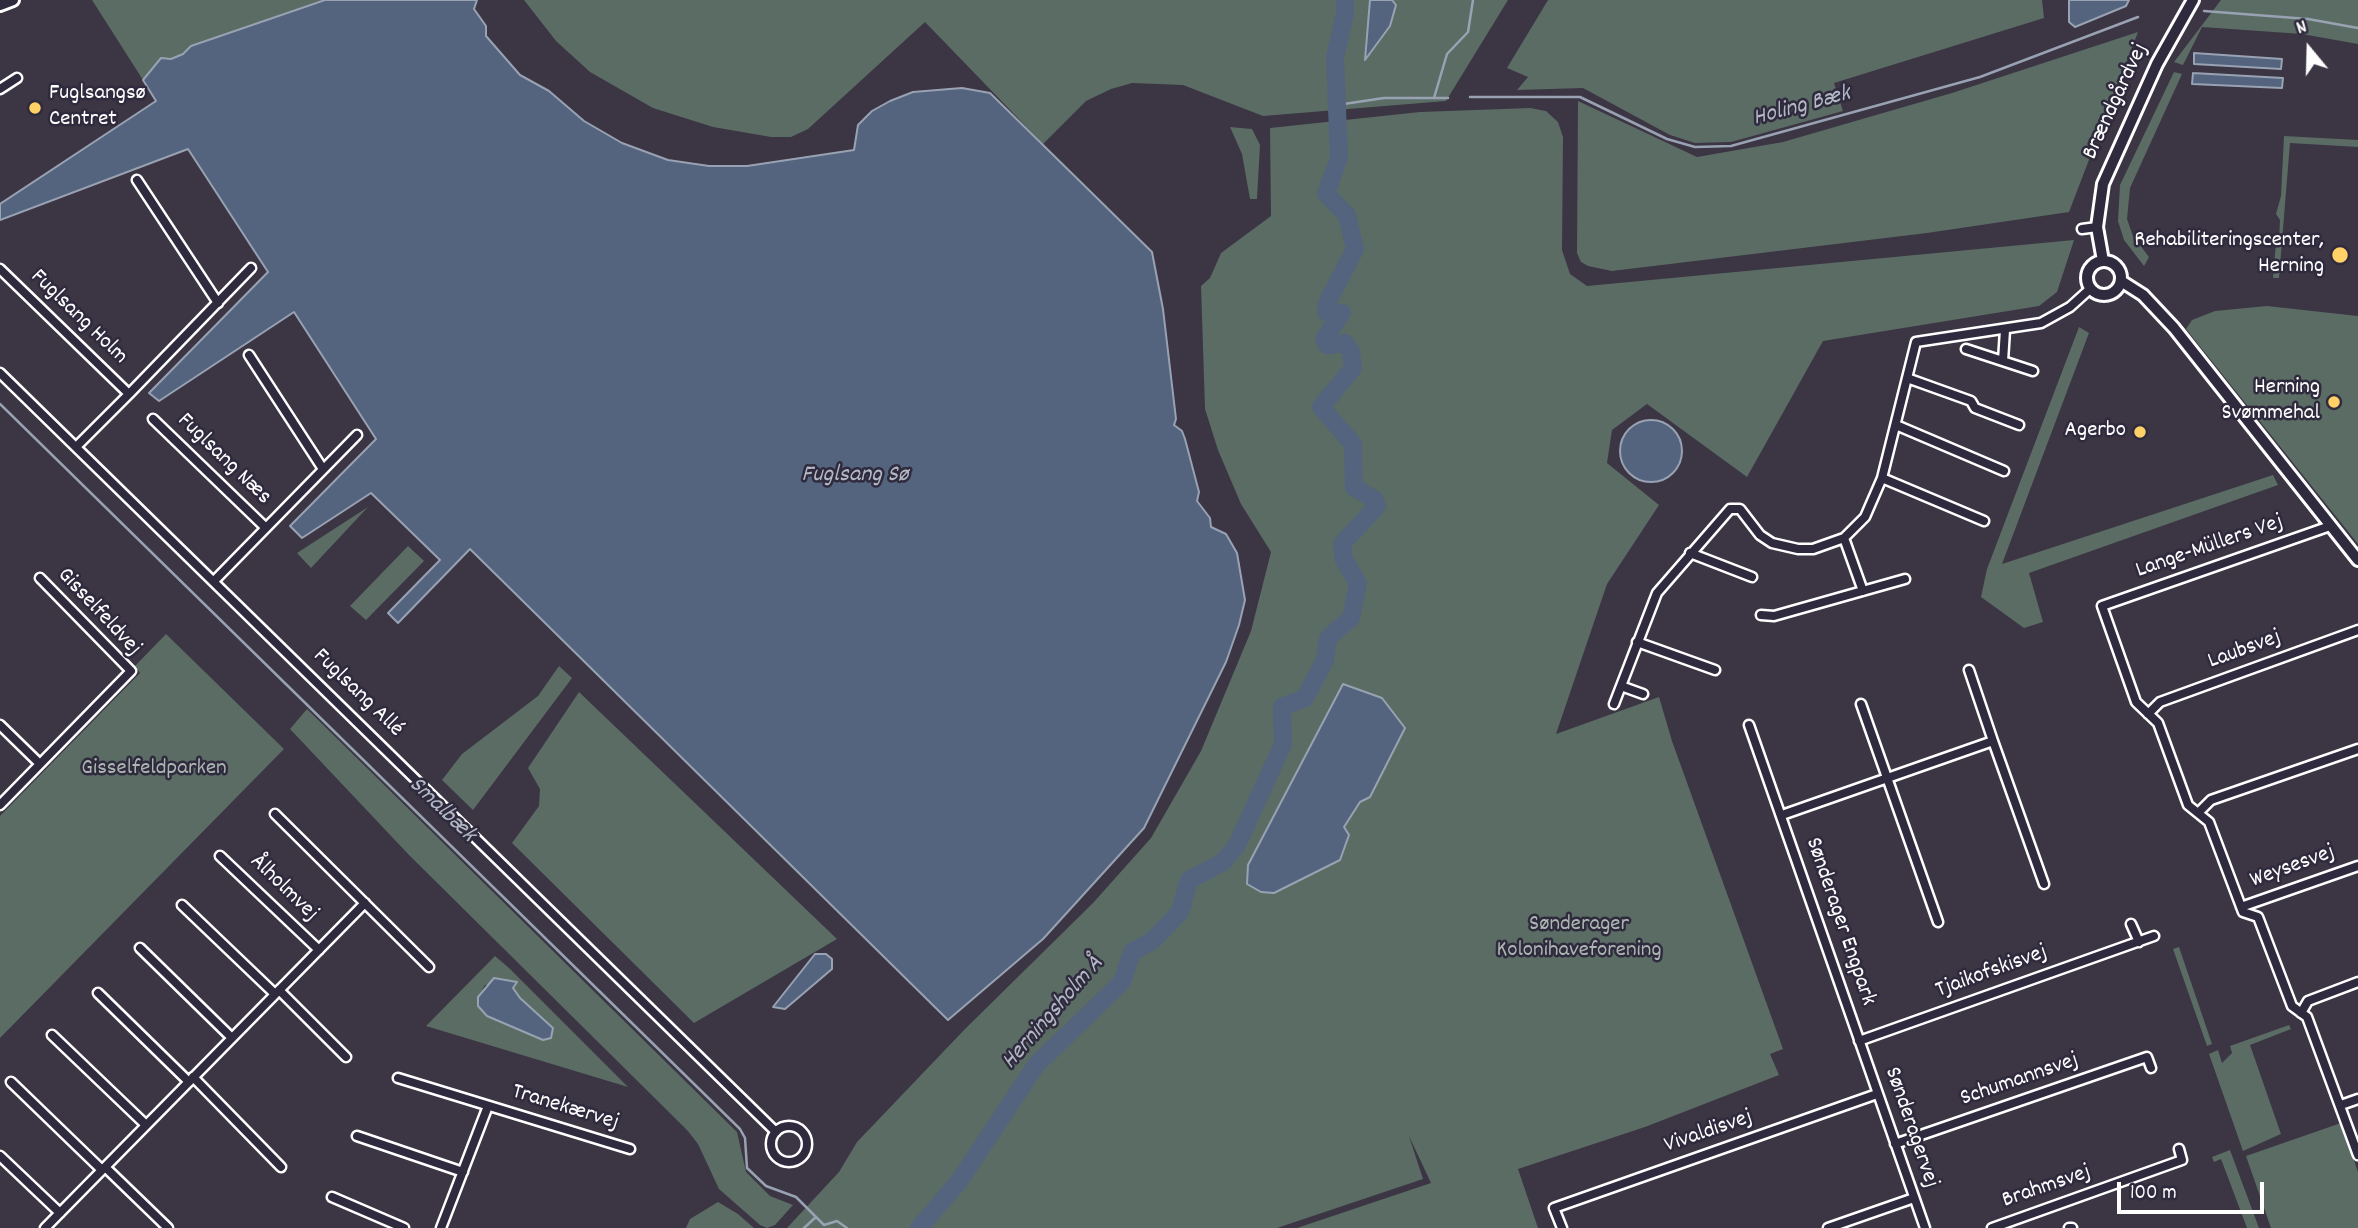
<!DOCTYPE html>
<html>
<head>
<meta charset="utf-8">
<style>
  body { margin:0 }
  #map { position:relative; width:2358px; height:1228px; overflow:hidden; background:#3c3543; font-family:Dekko,sans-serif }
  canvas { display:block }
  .north { position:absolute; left:2274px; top:14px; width:70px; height:70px; -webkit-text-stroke:5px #2f2a3d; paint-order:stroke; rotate:341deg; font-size:19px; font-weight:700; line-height:28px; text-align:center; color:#fff }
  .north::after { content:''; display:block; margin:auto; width:24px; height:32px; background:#fff; clip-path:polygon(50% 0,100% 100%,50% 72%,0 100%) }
  .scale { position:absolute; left:2117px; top:1182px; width:147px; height:32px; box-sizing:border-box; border:4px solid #fff; border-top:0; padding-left:9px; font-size:21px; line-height:24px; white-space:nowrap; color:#fff; -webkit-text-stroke:5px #2f2a3d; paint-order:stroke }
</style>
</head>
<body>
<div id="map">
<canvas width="2358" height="1228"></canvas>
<div class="north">N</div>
<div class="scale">100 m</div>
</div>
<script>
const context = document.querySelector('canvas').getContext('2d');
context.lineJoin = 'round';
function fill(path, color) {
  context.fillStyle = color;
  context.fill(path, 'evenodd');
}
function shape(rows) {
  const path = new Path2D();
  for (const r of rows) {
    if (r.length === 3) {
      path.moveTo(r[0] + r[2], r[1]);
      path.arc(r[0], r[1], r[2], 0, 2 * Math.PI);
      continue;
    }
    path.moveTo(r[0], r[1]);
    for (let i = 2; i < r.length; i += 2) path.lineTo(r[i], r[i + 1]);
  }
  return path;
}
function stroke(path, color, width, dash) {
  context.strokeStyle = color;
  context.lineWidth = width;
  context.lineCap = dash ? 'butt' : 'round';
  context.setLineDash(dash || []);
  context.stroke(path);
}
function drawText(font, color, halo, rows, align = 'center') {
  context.font = font + ' Dekko,sans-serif';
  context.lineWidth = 5;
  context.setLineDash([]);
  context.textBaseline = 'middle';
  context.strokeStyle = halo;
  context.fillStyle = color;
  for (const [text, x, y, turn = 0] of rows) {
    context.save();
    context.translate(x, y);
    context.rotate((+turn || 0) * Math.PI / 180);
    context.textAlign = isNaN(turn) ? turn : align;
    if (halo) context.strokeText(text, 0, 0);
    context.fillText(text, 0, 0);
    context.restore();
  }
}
fill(shape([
  [92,0,325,0,191,46,183,54,171,59,161,58,143,80],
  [524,0,1508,0,1446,101,1263,116,1183,85,1132,83,1111,89,1086,101,1043,144,925,22,808,129,791,137,771,137,713,127,653,108,590,72,556,41],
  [1548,0,2042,0,2044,18,1834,83,1843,111,1731,142,1695,143,1670,135,1583,88,1517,90,1528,77,1507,68],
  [2221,0,2358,0,2358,44,2302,34,2202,27,2183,65,2174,62],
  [2138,32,2069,212,1927,233,1612,271,1588,266,1581,262,1577,253,1578,101,1697,157,1783,142,1952,93],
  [2174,72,2182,74,2130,188,2127,219,2133,236,2149,257,2144,266,2124,240,2118,221,2120,185],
  [1530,108,1546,111,1558,122,1563,137,1562,250,1570,274,1587,286,2074,240,2057,292,2039,306,1823,341,1747,477,1647,404,1612,430,1607,463,1659,505,1607,584,1556,734,1659,697,1672,741,1783,1049,1770,1054,1779,1075,1645,1127,1518,1169,1538,1228,1297,1228,1431,1183,1409,1136,1423,1179,1277,1228,787,1228,839,1172,857,1142,965,1029,1093,903,1151,838,1201,751,1251,631,1271,552,1241,504,1218,450,1205,409,1201,286,1210,278,1221,253,1271,216,1270,128,1420,112],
  [1230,127,1252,129,1260,145,1257,199,1250,199,1242,154],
  [2284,136,2358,140,2358,147,2290,143,2279,278,2273,278,2276,243,2279,241,2280,220,2276,214,2281,196],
  [2267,306,2358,316,2358,544,2186,329,2192,320,2215,311],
  [2079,327,2089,333,2002,564,2273,475,2278,485,2029,573,2043,622,2024,628,1981,597,1987,569],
  [368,507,311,568,297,553],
  [408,546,424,561,366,620,350,606],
  [166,634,284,749,0,1038,0,816,140,673,135,666],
  [559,666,572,678,473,810,442,780,462,754,538,696],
  [579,692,837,939,694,1023,512,843,539,806,540,789,528,768],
  [307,709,737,1132,746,1172,770,1196,793,1205,775,1225,767,1228,760,1225,719,1189,698,1144,687,1130,409,855,290,729],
  [2179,947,2212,1044,2207,1046,2173,949],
  [495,956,509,968,628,1087,426,1026],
  [516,982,513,988,520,998,553,1027,542,1040,487,1016,478,1006,478,997,485,985],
  [2289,1025,2291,1029,2250,1045,2281,1134,2243,1151,2209,1054,2218,1050,2222,1063,2232,1053,2230,1046],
  [2341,1123,2358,1172,2358,1228,2271,1228,2246,1156],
  [2230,1150,2259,1228,2247,1228,2221,1159,2214,1162,2212,1157],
  [718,1202,738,1214,754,1228,686,1228,690,1219]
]), '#5a6c64');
const water = shape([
  [325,0,477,0,474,9,486,26,486,36,520,75,549,91,584,121,622,143,668,160,709,166,747,166,854,150,858,125,872,111,890,101,913,92,962,88,990,93,1152,252,1163,309,1176,419,1174,425,1182,431,1185,439,1199,492,1197,501,1210,518,1211,527,1226,534,1237,553,1245,600,1239,625,1226,662,1144,828,1043,939,948,1020,470,549,398,623,388,613,440,560,371,493,302,538,290,526,376,439,294,312,159,401,149,393,268,272,188,149,0,220,0,204,156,101,143,80,161,58,171,59,183,54,191,46,325,0],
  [1370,0,1392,0,1396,5,1390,26,1365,60,1370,0],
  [2069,0,2129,0,2126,6,2075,27,2069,22,2069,0],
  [2194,53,2282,59,2281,69,2194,64,2194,53],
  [2193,73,2283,78,2282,88,2192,84,2193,73],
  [1651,451,31],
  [1343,684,1382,698,1405,728,1370,797,1360,802,1344,827,1349,835,1340,860,1274,893,1261,892,1247,884,1248,865,1343,684],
  [815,954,826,954,832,959,832,969,785,1009,773,1007,815,954],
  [494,978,517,982,513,988,520,998,553,1028,551,1038,543,1040,487,1016,478,1006,478,997,494,978]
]);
fill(water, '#54647e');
stroke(water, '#98a2b2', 2);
stroke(shape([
  [2204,11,2308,19,2358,28],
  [1470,97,1580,97,1667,139,1695,147,1731,146,1980,77,2138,17],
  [1434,98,1447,54,1468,32,1473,0],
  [1337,105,1384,98,1448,98],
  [0,404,740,1129,745,1138,747,1168,766,1186,796,1197,824,1225,837,1221,847,1228],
  [804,1228,816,1217]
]), '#98a2b2', 2.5);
stroke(shape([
  [919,1228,960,1180,1036,1065,1122,982,1132,952,1152,941,1180,912,1189,880,1223,862,1237,845,1283,744,1282,707,1305,698,1325,660,1328,638,1351,618,1358,583,1344,560,1342,544,1377,506,1375,500,1354,487,1353,444,1321,407,1353,368,1351,352,1345,343,1327,345,1324,339,1342,313,1326,312,1327,303,1355,249,1347,215,1326,194,1339,158,1335,57,1345,14,1345,0]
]), '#54647e', 18);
const minor = shape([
  [0,89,17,78],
  [137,180,218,303],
  [2082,229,2097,227],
  [0,269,129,394,76,447],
  [1966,349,2033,371],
  [249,355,323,469],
  [2003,361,2005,330],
  [0,373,776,1132],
  [1907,378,1971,401,1975,408,2019,425],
  [129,394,251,268],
  [153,419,266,528],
  [1896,425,2004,471],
  [1882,478,1984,521],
  [2330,526,2102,606,2136,702,2158,723,2188,805,2209,822,2243,912,2258,917,2292,1006,2307,1017,2358,1155],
  [1844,538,1863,591],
  [1690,553,1752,577],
  [214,581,357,435],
  [1761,615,1774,616,1905,579],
  [1637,642,1715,670],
  [1621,686,1643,694],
  [1614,704,1657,593,1730,509,1740,509,1760,535,1772,543,1798,549,1813,549,1844,538,1865,517,1882,478,1916,342,2041,323,2070,307,2091,288],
  [1861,704,1938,922],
  [2148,714,2160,702,2358,630],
  [0,725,40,764],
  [1749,725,1925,1228],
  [1993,741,2044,884],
  [0,805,131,671,40,578],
  [2198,813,2211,800,2358,749],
  [275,814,429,967],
  [1782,815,1993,741,1969,670],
  [220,856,319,950],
  [182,905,275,994],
  [2241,907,2358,866],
  [2131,924,2139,942],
  [140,948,232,1038],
  [279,990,346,1057],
  [98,993,189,1082],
  [2301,1013,2308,1001,2358,982],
  [52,1035,146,1125],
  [1859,1041,2154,936],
  [193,1077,281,1167],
  [398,1078,630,1149],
  [11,1082,102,1170],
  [2341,1105,2358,1099],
  [789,1144,18],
  [357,1136,463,1172],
  [1895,1144,2147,1057,2151,1068],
  [0,1156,60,1213],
  [105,1167,168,1228],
  [332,1197,404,1228],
  [45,1228,365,903],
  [441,1228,488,1106],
  [1562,1228,1554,1208,1877,1094],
  [1828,1228,1914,1198],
  [1992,1228,2182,1160,2179,1149],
  [2069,1228,2072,1228]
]);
const tertiary = shape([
  [0,5,13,0],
  [2103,261,2097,227,2103,184,2157,64,2193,0],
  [2104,278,17],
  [2121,281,2143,295,2174,328,2358,560]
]);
stroke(minor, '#fff', 13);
stroke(tertiary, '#fff', 16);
stroke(minor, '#2f2a3d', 8);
stroke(tertiary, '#2f2a3d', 10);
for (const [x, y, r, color] of [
  [35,108,7,"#ffd166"],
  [2340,255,9,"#ffd166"],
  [2334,402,7,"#ffd166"],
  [2140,432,7,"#ffd166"]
]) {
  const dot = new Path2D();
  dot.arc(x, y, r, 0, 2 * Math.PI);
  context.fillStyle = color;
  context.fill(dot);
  stroke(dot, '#2f2a3d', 2.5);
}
drawText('23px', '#fff', '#2f2a3d', [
  ["Fuglsangsø",49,95,"left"],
  ["Centret",49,121,"left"],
  ["Rehabiliteringscenter,",2324,242],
  ["Herning",2324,268],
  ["Herning",2320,389],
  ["Svømmehal",2320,415],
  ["Agerbo",2126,432]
], 'right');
drawText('23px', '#fff', '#2f2a3d', [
  ["Brændgårdvej",2117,102,-65],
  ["Fuglsang Holm",78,318,44],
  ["Fuglsang Næs",223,460,44],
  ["Lange-Müllers Vej",2210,548,-19],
  ["Gisselfeldvej",98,613,47],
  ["Laubsvej",2245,651,-20],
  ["Fuglsang Allé",357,694,44],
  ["Weysesvej",2293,868,-20],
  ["Ålholmvej",283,889,44],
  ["Sønderager Engpark",1839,922,71],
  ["Tjaikofskisvej",1992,973,-20],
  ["Schumannsvej",2020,1081,-19],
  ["Tranekærvej",565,1109,17],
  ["Sønderagervej",1910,1128,71],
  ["Vivaldisvej",1709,1133,-19],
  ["Brahmsvej",2047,1188,-19]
]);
drawText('23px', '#acb6b2', '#2f2a3d', [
  ["Gisselfeldparken",154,770],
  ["Sønderager",1579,926],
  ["Kolonihaveforening",1579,952]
]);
drawText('italic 24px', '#b2b9c5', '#2f2a3d', [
  ["Holing Bæk",1802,108,-15],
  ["Fuglsang Sø",855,477],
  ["Smalbæk",441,811,44],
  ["Herningsholm Å",1054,1014,-49]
]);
</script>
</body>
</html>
